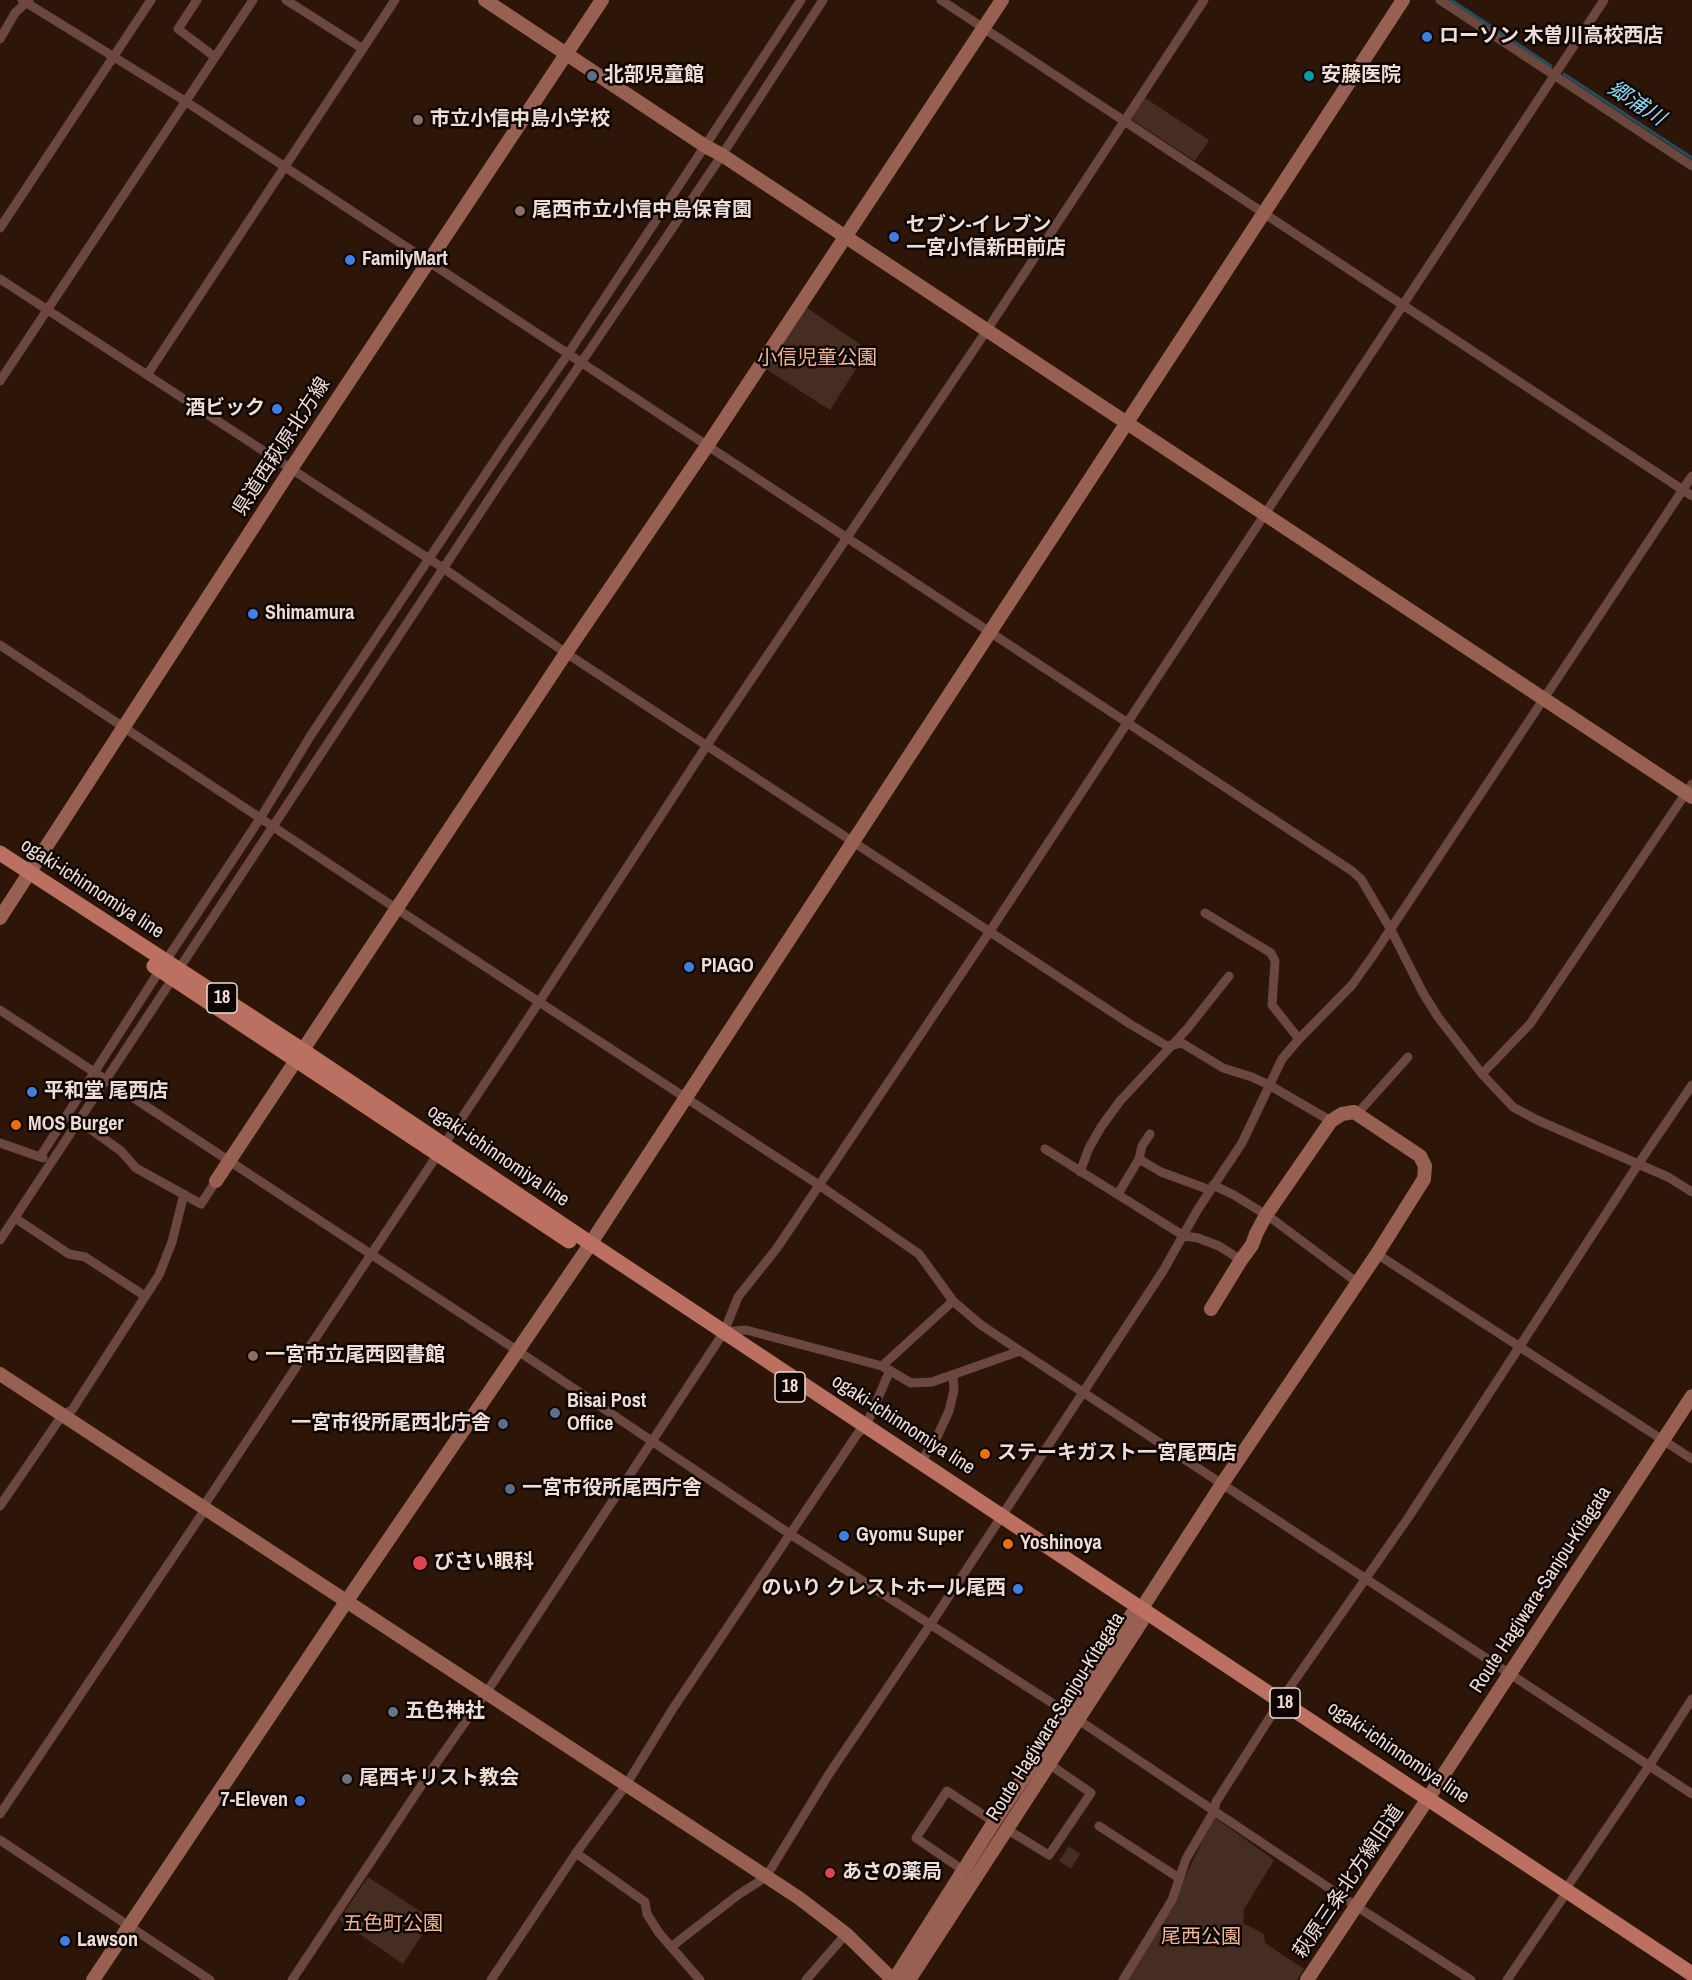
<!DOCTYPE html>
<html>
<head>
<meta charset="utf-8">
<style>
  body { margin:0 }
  canvas { display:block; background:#2d1607 }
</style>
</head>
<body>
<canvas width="1692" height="1980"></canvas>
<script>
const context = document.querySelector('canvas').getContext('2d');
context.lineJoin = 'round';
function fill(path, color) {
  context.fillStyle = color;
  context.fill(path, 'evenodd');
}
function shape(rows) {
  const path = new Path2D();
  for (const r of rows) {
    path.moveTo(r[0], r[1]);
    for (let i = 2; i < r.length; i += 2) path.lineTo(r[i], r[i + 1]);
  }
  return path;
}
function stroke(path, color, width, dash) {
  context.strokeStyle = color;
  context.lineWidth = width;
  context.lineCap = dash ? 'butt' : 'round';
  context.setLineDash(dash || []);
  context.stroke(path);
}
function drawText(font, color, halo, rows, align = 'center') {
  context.font = font + ' "Archivo Narrow","Noto Sans JP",sans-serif';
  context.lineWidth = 5;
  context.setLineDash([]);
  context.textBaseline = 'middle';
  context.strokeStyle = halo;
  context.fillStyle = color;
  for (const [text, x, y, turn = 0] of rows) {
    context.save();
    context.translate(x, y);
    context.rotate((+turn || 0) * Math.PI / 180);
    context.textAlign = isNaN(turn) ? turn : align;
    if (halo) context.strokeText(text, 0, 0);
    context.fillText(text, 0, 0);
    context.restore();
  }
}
fill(shape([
  [1145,98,1209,140,1195,161,1131,119],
  [806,307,868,350,830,410,766,369],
  [1214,1817,1274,1860,1244,1909,1243,1923,1264,1934,1265,1943,1304,1969,1297,1980,1128,1980,1179,1889],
  [1069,1846,1080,1854,1071,1869,1059,1861],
  [368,1877,432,1919,403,1964,339,1920]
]), '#452e21');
stroke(shape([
  [1451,0,1551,66],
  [1564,74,1692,158]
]), '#234e5f', 3);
stroke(shape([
  [22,0,185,101,1352,871,1361,879,1391,930,1423,993,1438,1017,1482,1074,1513,1107,1537,1120,1668,1177,1692,1192],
  [197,0,178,29,215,57],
  [286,0,363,49],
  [941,0,1692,496],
  [1440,0,1692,166],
  [0,39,15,13,29,0],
  [0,228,151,0],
  [0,279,443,568,566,653,1130,1024,1167,1046,1182,1043,1223,1068,1252,1077,1269,1085,1331,1121],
  [147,375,395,0],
  [0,381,253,0],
  [0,645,397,909,819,1185,919,1254,953,1301,981,1325,1692,1794],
  [1205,913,1271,953,1275,961,1272,1005,1299,1039],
  [0,1010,518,1351,790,1534,1077,1719,1356,1906,1471,1980],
  [1482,1074,1530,1024,1692,784],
  [1357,1114,1408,1057],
  [79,1121,121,1151,136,1168,201,1204,216,1181],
  [0,1143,43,1158],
  [1045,1149,1184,1236,1198,1238,1219,1246,1241,1260],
  [40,1157,165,962,261,817,311,735,507,442,568,354,801,0],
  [1139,1159,1161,1172,1210,1190],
  [1080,1172,1089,1148,1101,1127,1120,1101,1187,1029,1229,976],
  [1213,1185,1234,1195,1271,1218,1358,1283],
  [1118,1194,1139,1159,1142,1146,1150,1134],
  [15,1218,69,1254,85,1257,145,1296],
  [0,1240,499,484,722,155,823,0],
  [1377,1254,1692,1459],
  [1020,1351,932,1382,911,1383,882,1366,746,1330,724,1332,738,1297,777,1248,990,931,1604,0],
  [882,1366,953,1301],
  [921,1462,937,1437,949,1411,954,1390,953,1375],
  [0,1506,63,1414,72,1410,159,1275,172,1242,184,1194],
  [0,1814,202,1514,207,1501,539,1002,707,745,987,330,1204,0],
  [1099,1826,1179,1878],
  [1008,1830,1049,1855,1091,1793,1049,1764],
  [0,1840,210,1980],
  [576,1853,645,1902,647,1914,659,1933,700,1980],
  [963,1870,916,1838,947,1791,994,1822],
  [1565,1890,1649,1766,1692,1699],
  [671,1947,738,1895,766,1877,829,1774,930,1625,1163,1271,1198,1209,1242,1143,1282,1059,1299,1039,1352,985,1372,957,1692,476],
  [292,1980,435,1765,490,1687,724,1332],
  [491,1980,576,1853,626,1785,672,1710,858,1433,866,1426,890,1370],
  [806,1980,846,1934],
  [1123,1980,1172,1900,1186,1859,1214,1811,1216,1802,1281,1700,1408,1518,1639,1163,1692,1085],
  [1507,1980,1562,1899]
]), '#6c4740', 9);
stroke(shape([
  [485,0,705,146,722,155,1692,797],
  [0,918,291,469,602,0],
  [216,1181,566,653,707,446,1002,0],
  [0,1374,799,1898,846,1934,893,1980],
  [93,1980,346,1602,585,1252,1403,0],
  [894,1980,994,1822,1132,1614,1142,1608,1222,1484,1377,1254,1424,1179,1425,1166,1420,1156,1354,1112,1342,1114,1331,1121,1266,1215,1256,1234,1252,1245,1241,1260,1211,1309],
  [909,1980,1142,1621,1142,1608],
  [1307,1980,1423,1806,1692,1396]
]), '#985f53', 14);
stroke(shape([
  [0,853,301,1049,590,1243,1692,1974],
  [154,966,569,1241]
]), '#bb7061', 15);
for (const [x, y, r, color] of [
  [1427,37,6,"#3f7fe0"],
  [592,76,6,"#5c6f8a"],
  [1309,76,6,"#0f9aa8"],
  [418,120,6,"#8d6e63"],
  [520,211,6,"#8d6e63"],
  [894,237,6,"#3f7fe0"],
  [350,260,6,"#3f7fe0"],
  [277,409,6,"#3f7fe0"],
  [253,614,6,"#3f7fe0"],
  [689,967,6,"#3f7fe0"],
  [32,1092,6,"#3f7fe0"],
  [16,1125,6,"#e8710a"],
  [253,1356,6,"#8d6e63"],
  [555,1413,6,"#5c6f8a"],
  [503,1424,6,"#5c6f8a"],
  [985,1454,6,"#e8710a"],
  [510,1489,6,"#5c6f8a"],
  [844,1536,6,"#3f7fe0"],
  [1008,1544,6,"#e8710a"],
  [420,1563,8,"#e0444e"],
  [1018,1589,6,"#3f7fe0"],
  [393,1712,6,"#6b7280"],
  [347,1779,6,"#6b7280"],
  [300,1801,6,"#3f7fe0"],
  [830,1873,6,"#e0444e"],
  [65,1941,6,"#3f7fe0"]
]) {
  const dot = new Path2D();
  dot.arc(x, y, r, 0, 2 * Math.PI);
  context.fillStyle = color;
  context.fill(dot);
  stroke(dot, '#0e0502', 2);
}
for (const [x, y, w] of [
  [222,998,30],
  [790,1387,30],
  [1285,1703,30]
]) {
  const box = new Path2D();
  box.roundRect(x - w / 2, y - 15, w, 30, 4.5);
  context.fillStyle = '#0e0502';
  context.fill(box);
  stroke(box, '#eeddd4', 1.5);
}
drawText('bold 18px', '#eeddd4', null, [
  ["18",222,998],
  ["18",790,1387],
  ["18",1285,1703]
]);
drawText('bold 20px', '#eeddd4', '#0e0502', [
  ["ローソン 木曽川高校西店",1439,37],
  ["北部児童館",604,76],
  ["安藤医院",1321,76],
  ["市立小信中島小学校",430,120],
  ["尾西市立小信中島保育園",532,211],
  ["セブン-イレブン",906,226],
  ["一宮小信新田前店",906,249],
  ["FamilyMart",362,260],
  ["酒ビック",265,409,"right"],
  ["Shimamura",265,614],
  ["PIAGO",701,967],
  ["平和堂 尾西店",44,1092],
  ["MOS Burger",28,1125],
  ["一宮市立尾西図書館",265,1356],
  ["Bisai Post",567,1402],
  ["Office",567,1425],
  ["一宮市役所尾西北庁舎",491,1424,"right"],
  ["ステーキガスト一宮尾西店",997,1454],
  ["一宮市役所尾西庁舎",522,1489],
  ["Gyomu Super",856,1536],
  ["Yoshinoya",1020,1544],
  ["びさい眼科",434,1563],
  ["のいり クレストホール尾西",1006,1589,"right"],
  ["五色神社",405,1712],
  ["尾西キリスト教会",359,1779],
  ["7-Eleven",288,1801,"right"],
  ["あさの薬局",842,1873],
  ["Lawson",77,1941]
], 'left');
drawText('20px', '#f2b593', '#0e0502', [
  ["小信児童公園",817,359],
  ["五色町公園",393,1925],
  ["尾西公園",1201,1938]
]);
drawText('20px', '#eeddd4', '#0e0502', [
  ["県道西萩原北方線",282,447,-57],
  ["ogaki-ichinnomiya line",92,889,33],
  ["ogaki-ichinnomiya line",498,1156,34],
  ["ogaki-ichinnomiya line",903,1425,33],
  ["Route Hagiwara-Sanjou-Kitagata",1541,1590,-57],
  ["Route Hagiwara-Sanjou-Kitagata",1056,1717,-58],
  ["ogaki-ichinnomiya line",1398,1753,34],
  ["萩原三条北方線旧道",1349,1882,-56]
]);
drawText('italic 21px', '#90dbfa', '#0e0502', [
  ["郷浦川",1636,104,33]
]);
</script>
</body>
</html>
